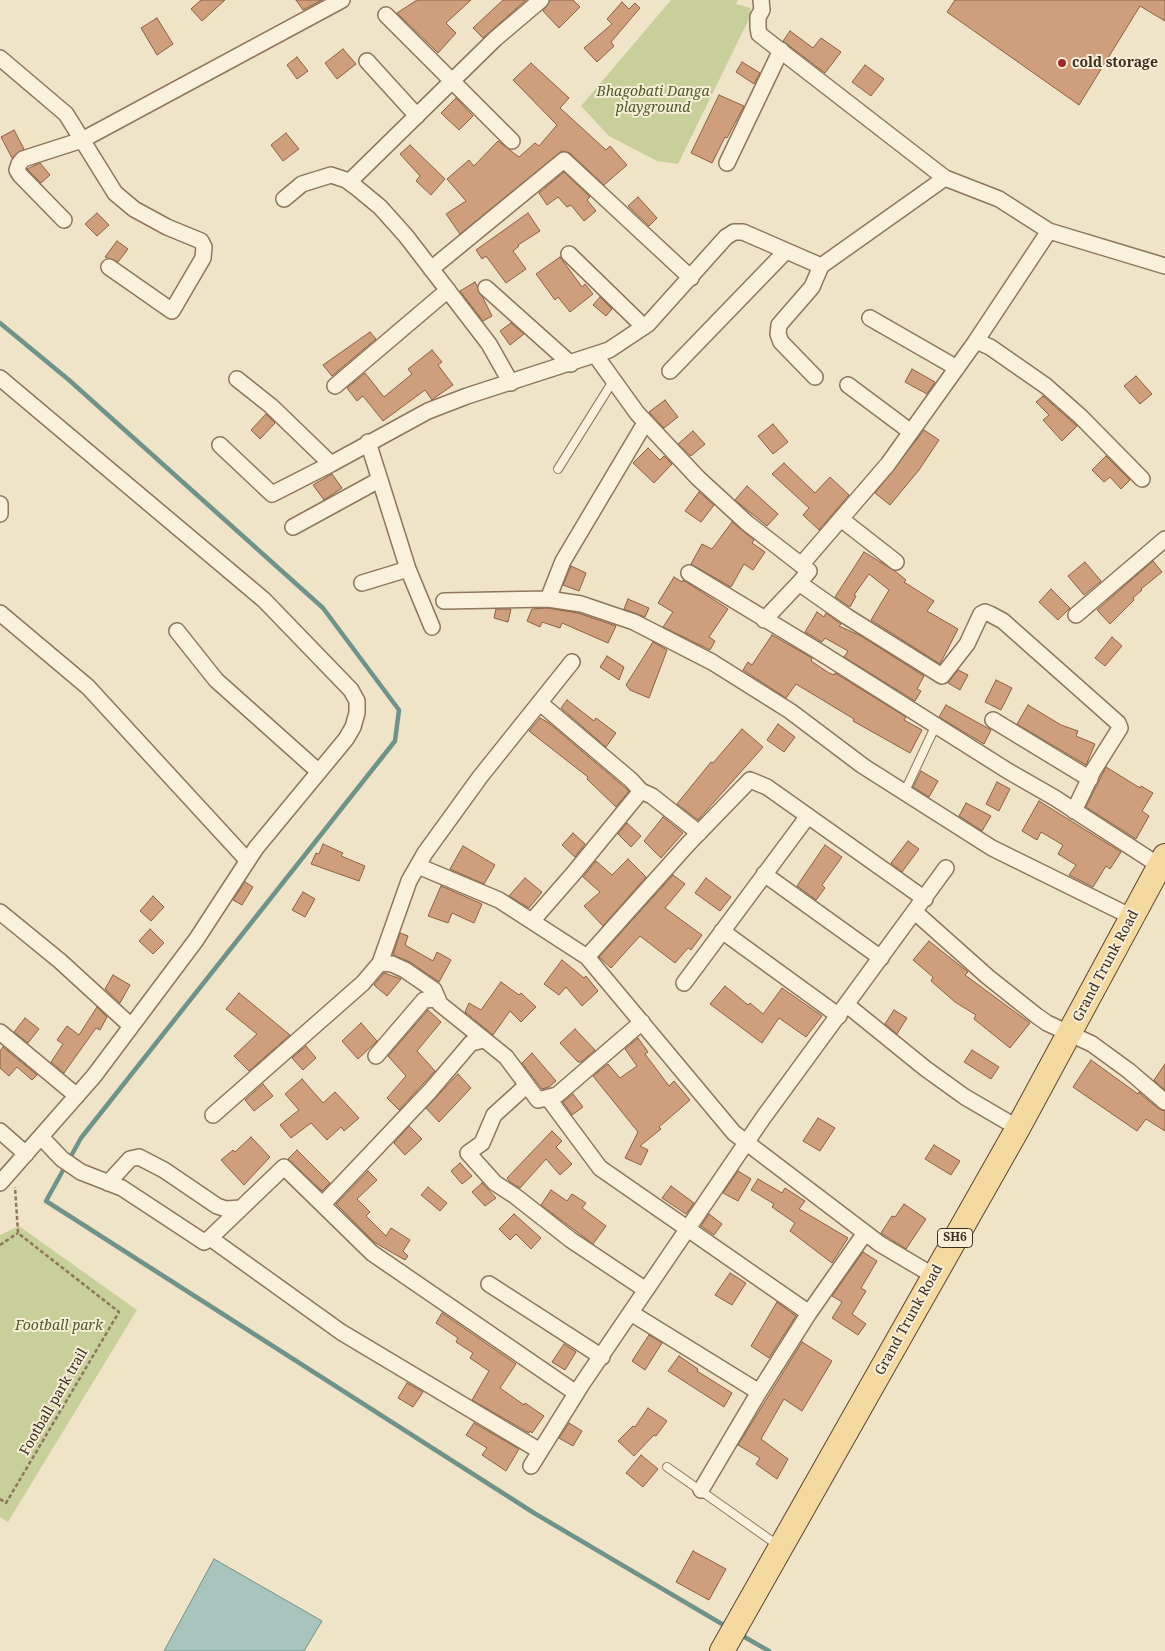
<!DOCTYPE html>
<html>
<head>
<meta charset="utf-8">
<style>
  body { margin:0 }
  canvas { display:block; background:#f0e4c8 }
</style>
</head>
<body>
<canvas width="1165" height="1651"></canvas>
<script>
const context = document.querySelector('canvas').getContext('2d');
context.lineJoin = 'round';
function fill(path, color) {
  context.fillStyle = color;
  context.fill(path, 'evenodd');
}
function shape(rows) {
  const path = new Path2D();
  for (const r of rows) {
    path.moveTo(r[0], r[1]);
    for (let i = 2; i < r.length; i += 2) path.lineTo(r[i], r[i + 1]);
  }
  return path;
}
function stroke(path, color, width, dash) {
  context.strokeStyle = color;
  context.lineWidth = width;
  context.lineCap = dash ? 'butt' : 'round';
  context.setLineDash(dash || []);
  context.stroke(path);
}
function drawText(font, color, halo, rows, align = 'center') {
  context.font = font + ' "Noto Serif",serif';
  context.lineWidth = 4;
  context.setLineDash([]);
  context.textBaseline = 'middle';
  context.strokeStyle = halo;
  context.fillStyle = color;
  for (const [text, x, y, turn = 0] of rows) {
    context.save();
    context.translate(x, y);
    context.rotate((+turn || 0) * Math.PI / 180);
    context.textAlign = isNaN(turn) ? turn : align;
    if (halo) context.strokeText(text, 0, 0);
    context.fillText(text, 0, 0);
    context.restore();
  }
}
fill(shape([
  [671,0,738,0,736,4,751,8,749,19,678,164,657,161,609,136,581,106],
  [19,1226,137,1310,8,1522,0,1517,0,1235]
]), '#c9cf9b');
const water = shape([
  [214,1559,322,1621,304,1651,164,1651,214,1559]
]);
fill(water, '#a9c4bc');
stroke(water, '#6f938a', 1);
stroke(shape([
  [0,323,69,380,323,608,399,710,395,741,81,1138,46,1201,534,1513,727,1627],
  [741,1635,769,1651]
]), '#6f938a', 4.5);
const building = shape([
  [201,0,225,0,202,21,191,9,201,0],
  [296,0,322,0,303,10,296,0],
  [417,0,471,0,446,23,456,33,438,53,397,13,417,0],
  [503,0,526,0,483,38,473,28,503,0],
  [550,0,573,0,580,7,559,28,543,11,550,0],
  [955,0,1165,0,1165,21,1140,6,1079,105,947,12,955,0],
  [622,2,629,9,635,3,640,8,611,42,614,46,597,62,584,48,612,24,607,19,622,2],
  [157,18,173,44,157,55,141,28,157,18],
  [790,31,813,48,821,38,841,52,825,73,783,41,790,31],
  [343,49,356,64,337,79,325,63,343,49],
  [297,57,308,71,297,79,287,65,297,57],
  [742,62,760,73,754,84,736,72,742,62],
  [531,63,569,98,560,108,606,150,610,146,627,165,604,185,570,153,562,151,460,234,446,214,466,201,447,179,469,160,474,166,498,141,519,157,535,143,539,146,557,125,513,80,531,63],
  [865,65,884,79,871,96,852,82,865,65],
  [719,95,744,106,727,138,725,137,712,163,691,153,719,95],
  [456,98,473,116,459,130,441,113,456,98],
  [14,130,24,149,12,158,1,137,14,130],
  [286,133,299,149,283,161,271,145,286,133],
  [410,145,445,179,431,195,416,181,420,176,400,154,410,145],
  [40,163,50,175,41,183,27,169,40,163],
  [564,172,590,197,587,200,596,211,584,221,571,205,567,207,558,197,547,205,539,193,564,172],
  [638,197,657,218,649,226,628,206,638,197],
  [97,213,109,225,97,236,85,224,97,213],
  [528,213,540,231,518,245,519,246,513,251,526,269,506,283,486,256,482,259,476,250,528,213],
  [117,241,128,249,118,262,105,257,117,241],
  [560,257,582,287,585,284,593,294,570,312,558,297,555,300,536,274,560,257],
  [475,282,492,316,483,321,460,291,475,282],
  [600,297,612,309,606,316,593,305,600,297],
  [511,323,524,334,510,345,500,331,511,323],
  [370,332,376,339,332,376,323,365,370,332],
  [432,350,442,362,438,365,453,385,433,399,432,400,425,390,383,421,363,396,357,401,347,388,365,373,384,397,412,374,408,369,432,350],
  [912,369,935,382,927,394,905,382,912,369],
  [1136,376,1152,394,1140,404,1124,386,1136,376],
  [1043,396,1077,426,1062,441,1043,420,1049,415,1036,402,1043,396],
  [665,400,678,417,664,428,649,412,665,400],
  [266,414,275,423,260,439,251,430,266,414],
  [773,424,788,442,773,454,758,436,773,424],
  [924,430,939,440,919,470,890,505,875,493,924,430],
  [693,431,705,444,691,456,678,444,693,431],
  [648,448,660,460,664,456,672,464,654,483,633,463,648,448],
  [1106,456,1130,480,1121,489,1110,477,1104,482,1092,470,1106,456],
  [784,463,815,493,830,477,849,495,819,530,803,515,809,508,772,474,784,463],
  [332,474,342,488,324,500,313,485,332,474],
  [747,486,778,514,767,526,735,500,747,486],
  [699,492,714,505,701,522,685,511,699,492],
  [732,522,754,540,752,543,765,552,753,570,744,564,731,587,691,564,702,544,712,549,732,522],
  [864,552,895,571,906,580,904,582,934,601,927,611,958,629,940,664,871,620,889,590,869,574,854,595,856,596,850,607,835,597,864,552],
  [1153,561,1162,572,1141,589,1142,590,1133,598,1134,600,1110,624,1097,610,1153,561],
  [1085,562,1101,581,1084,595,1068,576,1085,562],
  [571,566,586,573,579,591,563,585,571,566],
  [674,577,682,582,683,580,728,609,709,637,715,641,710,650,663,627,673,612,658,603,674,577],
  [1051,589,1070,608,1058,620,1039,602,1051,589],
  [628,599,649,608,645,617,624,609,628,599],
  [547,608,578,613,616,626,608,643,562,623,560,628,542,622,540,627,527,621,532,609,547,608],
  [496,609,511,609,508,622,494,618,496,609],
  [817,612,824,617,826,613,841,624,839,626,861,636,924,676,917,689,921,691,915,701,844,657,848,651,825,638,822,642,805,632,817,612],
  [772,635,812,658,811,661,829,673,834,675,835,673,906,717,904,720,922,730,910,753,853,721,854,719,796,684,786,698,743,670,748,662,752,665,772,635],
  [1112,637,1122,646,1105,666,1095,658,1112,637],
  [653,642,667,650,649,698,630,690,626,685,653,642],
  [607,656,624,667,619,680,600,667,607,656],
  [958,670,968,675,960,690,948,683,958,670],
  [996,680,1012,688,1001,710,985,702,996,680],
  [567,700,594,721,596,718,616,733,606,747,561,708,567,700],
  [946,705,991,730,984,744,939,717,946,705],
  [1028,705,1061,725,1078,731,1076,736,1095,744,1086,765,1017,724,1028,705],
  [540,718,549,723,629,791,616,807,587,779,588,777,529,731,540,718],
  [778,724,795,737,784,752,767,740,778,724],
  [742,729,763,747,698,820,677,804,711,762,713,763,742,729],
  [1106,767,1140,788,1141,786,1153,793,1142,811,1149,816,1136,839,1086,807,1106,767],
  [921,771,938,781,929,797,913,787,921,771],
  [997,782,1010,789,999,811,986,804,997,782],
  [1039,801,1121,852,1110,869,1106,866,1093,887,1069,875,1076,865,1058,854,1063,845,1041,832,1037,840,1022,831,1039,801],
  [966,803,991,816,982,831,959,816,966,803],
  [663,817,683,833,661,858,644,841,663,817],
  [627,823,641,836,631,847,618,834,627,823],
  [573,833,585,844,575,857,562,845,573,833],
  [908,841,919,849,902,872,891,863,908,841],
  [323,844,343,853,341,856,365,866,359,881,311,864,316,853,319,854,323,844],
  [825,845,842,857,822,885,825,888,816,900,797,886,825,845],
  [463,846,495,865,484,884,450,869,463,846],
  [628,859,646,877,603,926,584,906,600,892,583,877,596,861,612,875,628,859],
  [673,875,685,884,665,908,702,935,691,950,688,948,675,963,640,936,611,968,599,957,673,875],
  [525,878,542,892,529,908,509,896,525,878],
  [706,878,731,897,720,911,695,893,706,878],
  [245,882,253,887,242,905,233,900,245,882],
  [441,886,482,904,474,923,452,913,448,923,428,916,441,886],
  [303,892,315,899,305,917,292,910,303,892],
  [153,896,164,907,151,921,140,911,153,896],
  [150,929,164,943,153,954,139,941,150,929],
  [400,933,408,936,405,945,433,961,437,952,451,960,439,982,410,962,393,955,400,933],
  [929,941,968,972,965,975,1030,1023,1010,1048,974,1019,976,1015,955,1002,931,981,933,977,913,960,929,941],
  [562,960,584,978,586,976,598,991,582,1006,566,987,559,995,544,984,562,960],
  [384,973,401,979,387,996,374,985,384,973],
  [113,975,130,985,120,1003,105,989,113,975],
  [501,982,519,995,521,993,536,1007,521,1022,510,1011,493,1035,465,1012,469,1003,481,1010,501,982],
  [725,986,748,1005,750,1003,763,1014,782,988,822,1016,806,1037,779,1018,762,1043,710,1004,725,986],
  [239,993,290,1035,249,1071,234,1056,257,1034,226,1009,239,993],
  [97,1007,107,1017,100,1030,96,1028,64,1073,51,1062,63,1044,57,1040,67,1026,79,1035,97,1007],
  [428,1010,441,1022,417,1051,435,1071,399,1110,387,1098,406,1076,388,1056,428,1010],
  [894,1010,907,1018,897,1034,885,1024,894,1010],
  [25,1018,39,1029,28,1043,14,1032,25,1018],
  [361,1023,377,1041,358,1059,342,1041,361,1023],
  [575,1029,595,1050,581,1062,578,1062,560,1043,575,1029],
  [638,1038,648,1052,645,1054,669,1086,674,1081,690,1100,659,1127,661,1129,640,1146,648,1150,641,1165,625,1158,638,1132,593,1076,608,1064,620,1078,637,1066,625,1049,638,1038],
  [306,1046,316,1058,303,1070,292,1058,306,1046],
  [3,1047,37,1075,32,1080,17,1067,9,1076,0,1068,0,1051,3,1047],
  [972,1050,999,1067,991,1079,964,1062,972,1050],
  [532,1053,556,1081,549,1087,542,1089,522,1063,532,1053],
  [1091,1060,1138,1094,1139,1092,1142,1095,1159,1109,1165,1111,1165,1131,1146,1119,1137,1131,1073,1087,1091,1060],
  [1165,1064,1165,1090,1154,1080,1165,1064],
  [458,1074,471,1088,439,1122,426,1108,458,1074],
  [302,1079,323,1103,335,1092,359,1118,344,1131,341,1127,327,1140,311,1123,291,1138,280,1125,299,1110,285,1094,302,1079],
  [263,1084,273,1096,254,1111,245,1100,263,1084],
  [573,1094,583,1107,572,1115,563,1102,573,1094],
  [818,1118,835,1128,820,1151,803,1141,818,1118],
  [409,1126,422,1139,405,1155,394,1143,409,1126],
  [552,1131,562,1141,556,1147,572,1164,560,1175,546,1159,520,1188,510,1182,507,1178,552,1131],
  [251,1137,270,1157,244,1185,221,1160,233,1150,235,1152,251,1137],
  [934,1145,960,1161,951,1175,925,1159,934,1145],
  [297,1150,330,1183,322,1191,288,1159,297,1150],
  [460,1163,472,1176,462,1184,451,1171,460,1163],
  [368,1171,377,1180,357,1199,370,1212,366,1216,386,1236,391,1228,410,1240,403,1251,408,1256,405,1260,374,1242,336,1204,368,1171],
  [738,1171,751,1179,738,1201,723,1193,738,1171],
  [758,1179,782,1193,785,1188,805,1201,799,1209,848,1238,832,1263,790,1231,795,1223,772,1207,774,1204,751,1190,758,1179],
  [482,1183,496,1198,485,1206,472,1192,482,1183],
  [671,1186,694,1203,686,1214,662,1198,671,1186],
  [428,1187,447,1203,440,1211,421,1195,428,1187],
  [551,1190,567,1201,572,1194,586,1203,582,1208,606,1226,593,1244,541,1205,551,1190],
  [904,1204,926,1219,906,1249,881,1233,892,1216,895,1217,904,1204],
  [514,1214,541,1238,531,1249,516,1234,510,1240,499,1229,514,1214],
  [709,1214,722,1224,714,1235,701,1226,709,1214],
  [863,1252,877,1261,861,1288,866,1291,852,1314,866,1324,858,1335,832,1318,842,1302,832,1296,863,1252],
  [730,1273,746,1283,732,1305,715,1295,730,1273],
  [777,1302,796,1316,769,1358,751,1346,777,1302],
  [442,1313,516,1364,500,1388,524,1405,525,1403,544,1416,532,1433,530,1431,529,1433,472,1400,489,1371,470,1358,473,1353,456,1342,458,1338,436,1323,442,1313],
  [649,1335,662,1343,645,1370,632,1361,649,1335],
  [802,1342,832,1361,802,1411,784,1399,761,1439,788,1459,777,1479,756,1464,760,1458,738,1445,802,1342],
  [564,1344,576,1352,565,1370,552,1362,564,1344],
  [679,1356,698,1369,697,1371,732,1393,724,1407,668,1371,679,1356],
  [407,1383,423,1392,413,1407,398,1398,407,1383],
  [648,1408,667,1421,656,1436,654,1435,634,1456,618,1441,633,1426,635,1427,648,1408],
  [474,1423,519,1449,506,1471,482,1455,487,1448,466,1435,474,1423],
  [569,1423,582,1431,573,1446,559,1438,569,1423],
  [641,1455,658,1469,643,1487,626,1473,641,1455],
  [693,1551,726,1569,709,1600,676,1582,693,1551]
]);
fill(building, '#cf9f7d');
stroke(building, '#8d5f41', 1);
const lane = shape([
  [558,469,613,381],
  [904,793,936,725],
  [667,1467,779,1546]
]);
const street = shape([
  [761,0,762,10,758,17,758,27,759,34,945,178,999,199,1049,231,1165,266],
  [386,15,512,141],
  [0,58,66,114,115,193,134,209,167,227,201,241,204,247,203,258,172,311,109,267],
  [367,61,417,116],
  [727,163,781,50],
  [349,182,495,39,541,0],
  [284,199,302,184,331,175,346,180,357,188,380,207,406,236,489,344,511,383],
  [64,220,20,175,17,170,19,164,23,159,82,140,342,0],
  [569,254,644,327],
  [431,269,564,160,691,278],
  [486,288,571,364],
  [870,318,957,368],
  [976,341,990,347,1046,386,1081,417,1142,479],
  [596,356,637,413,698,478,747,523,809,571,799,583],
  [670,371,786,251],
  [815,377,781,342,778,334,779,325,812,287,821,266,945,178],
  [0,378,264,600,351,690,357,701,357,713,353,727,346,739,256,848,196,940,94,1076,0,1183],
  [237,379,271,406,331,464,428,411,467,396,609,350,648,324,726,237,734,232,743,232,821,266],
  [848,385,911,432],
  [335,386,448,290],
  [368,442,408,569,432,627],
  [220,445,272,494,331,464],
  [0,504,0,514],
  [841,519,896,562],
  [293,527,379,480],
  [801,565,888,464,976,341,1049,231],
  [689,573,818,651,1008,771,1055,798,1160,866],
  [362,583,408,569],
  [548,599,563,561,645,423],
  [444,601,548,599,581,604,634,622,712,662,755,689,790,711,863,766,992,848,1132,917],
  [0,613,88,687,247,860],
  [1076,615,1165,539],
  [764,620,799,583,846,616,942,676,967,644,981,614,985,612,990,614,1003,621,1118,723,1120,728,1093,771,1074,811],
  [177,631,216,680,319,772],
  [540,703,631,780,641,791,652,796,699,833],
  [993,720,1090,779],
  [418,866,499,900,587,957,734,1133,880,1244,934,1276],
  [764,874,881,958],
  [0,912,60,961,131,1026],
  [915,912,988,977,1037,1016,1047,1023,1092,1044,1129,1071,1165,1102],
  [532,921,573,874,641,791],
  [722,931,839,1016],
  [587,957,688,844,750,780,767,787,925,899],
  [380,963,392,964,405,970,434,990,440,1004,506,1057,538,1100,557,1095,642,1022],
  [684,983,808,816],
  [847,1005,926,1069,965,1097,1018,1128],
  [0,1032,77,1096],
  [376,1056,424,1000,438,999],
  [526,1086,494,1115,482,1143,468,1153,495,1183,515,1196,571,1240,646,1290],
  [548,1098,600,1168,809,1313],
  [213,1115,363,983,380,963,409,881,425,853,480,777,572,662],
  [0,1131,26,1154],
  [41,1137,62,1159,81,1172,122,1188,204,1242,210,1238,284,1167,372,1253,576,1393],
  [108,1183,130,1159,139,1157,164,1170,217,1206,226,1209,241,1208],
  [323,1204,430,1091,471,1043,484,1040],
  [210,1238,341,1332,540,1451],
  [489,1284,602,1357],
  [631,1313,759,1392],
  [531,1466,582,1384,763,1118,946,868],
  [701,1490,759,1392,809,1313,865,1233]
]);
const primary = shape([
  [722,1651,1018,1128,1165,856]
]);
stroke(lane, '#8d765c', 10);
stroke(street, '#8d765c', 18);
stroke(primary, '#5b4430', 26);
stroke(shape([
  [0,1245,18,1233],
  [0,1499,6,1503,119,1312,18,1233,15,1187]
]), '#8d765c', 2.5, [4, 2.5]);
stroke(lane, '#faf1dc', 8);
stroke(street, '#faf1dc', 15);
stroke(primary, '#f3d9a0', 24);
for (const [x, y, r, color] of [
  [1062,63,5,"#9e2a2b"]
]) {
  const dot = new Path2D();
  dot.arc(x, y, r, 0, 2 * Math.PI);
  context.fillStyle = color;
  context.fill(dot);
  stroke(dot, '#f7eed8', 2);
}
for (const [x, y, w] of [
  [955,1238,35]
]) {
  const box = new Path2D();
  box.roundRect(x - w / 2, y - 9.5, w, 19, 4);
  context.fillStyle = '#f7eed8';
  context.fill(box);
  stroke(box, '#3d2e20', 1);
}
drawText('bold 12px', '#3d2e20', null, [
  ["SH6",955,1238]
]);
drawText('bold 14px', '#3d2e20', '#f7eed8', [
  ["cold storage",1072,63]
], 'left');
drawText('italic 14px', '#4d5a26', '#f7eed8', [
  ["Bhagobati Danga",653,92],
  ["playground",653,108],
  ["Football park",59,1326]
]);
drawText('14px', '#3d2e20', '#f7eed8', [
  ["Grand Trunk Road",1106,966,-62],
  ["Grand Trunk Road",909,1320,-61],
  ["Football park trail",54,1402,-60]
]);
</script>
</body>
</html>
